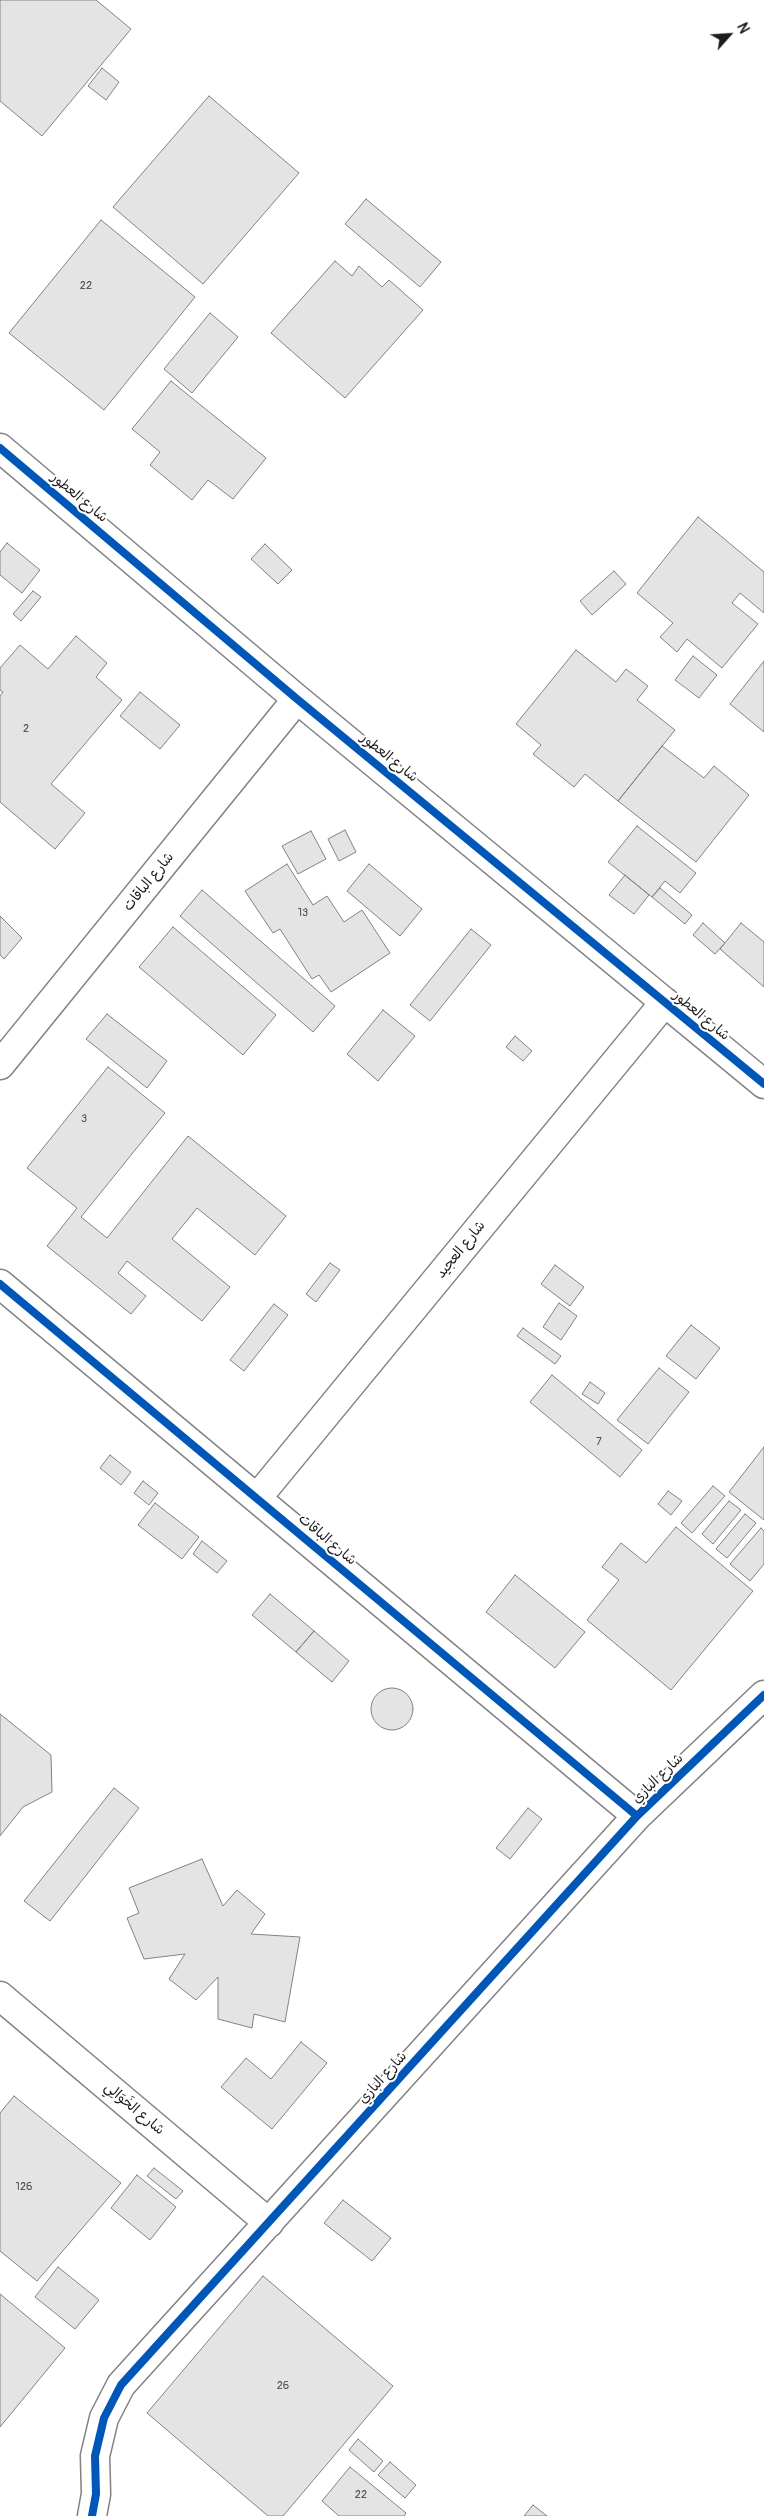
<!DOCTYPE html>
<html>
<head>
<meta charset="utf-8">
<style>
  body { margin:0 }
  #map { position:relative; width:764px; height:2516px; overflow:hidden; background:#fff; font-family:Pangolin,sans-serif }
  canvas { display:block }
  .north { position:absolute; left:704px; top:10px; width:50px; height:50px; -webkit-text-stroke:4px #fff; paint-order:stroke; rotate:64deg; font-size:14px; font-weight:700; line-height:20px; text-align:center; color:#1c1c1c }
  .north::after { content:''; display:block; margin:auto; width:18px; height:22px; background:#1c1c1c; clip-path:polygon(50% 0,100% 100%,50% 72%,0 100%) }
</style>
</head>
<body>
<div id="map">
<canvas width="764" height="2516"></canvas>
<div class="north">N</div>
</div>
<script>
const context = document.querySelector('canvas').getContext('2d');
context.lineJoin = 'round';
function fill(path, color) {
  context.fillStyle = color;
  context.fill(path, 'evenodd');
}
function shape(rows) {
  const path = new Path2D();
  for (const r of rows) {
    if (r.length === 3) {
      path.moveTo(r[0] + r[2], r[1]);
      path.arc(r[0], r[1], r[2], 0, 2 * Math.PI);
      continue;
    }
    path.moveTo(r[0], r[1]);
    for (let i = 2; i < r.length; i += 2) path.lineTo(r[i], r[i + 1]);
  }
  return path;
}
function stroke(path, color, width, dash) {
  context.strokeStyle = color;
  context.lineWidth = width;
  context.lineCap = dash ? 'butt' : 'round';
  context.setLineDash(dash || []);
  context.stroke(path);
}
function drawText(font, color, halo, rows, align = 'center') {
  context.font = font + ' Pangolin,"Playpen Sans Arabic",sans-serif';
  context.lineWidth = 4;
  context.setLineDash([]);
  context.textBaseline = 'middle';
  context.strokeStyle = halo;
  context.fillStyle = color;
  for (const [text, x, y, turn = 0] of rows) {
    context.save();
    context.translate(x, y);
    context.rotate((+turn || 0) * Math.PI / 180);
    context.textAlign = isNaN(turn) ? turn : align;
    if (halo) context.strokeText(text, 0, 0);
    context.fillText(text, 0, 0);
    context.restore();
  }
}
const building = shape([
  [0,0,96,0,131,29,42,136,0,101,0,0],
  [102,68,119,82,106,100,88,86,102,68],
  [209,96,299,173,203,284,113,207,209,96],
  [366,199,441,262,420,287,345,224,366,199],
  [101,220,195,297,104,410,9,333,101,220],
  [335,261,352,276,359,266,382,287,389,280,423,310,345,398,271,333,335,261],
  [210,313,238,337,192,393,164,369,210,313],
  [171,381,266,458,233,499,208,480,192,500,150,465,160,452,132,429,171,381],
  [698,517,764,572,764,613,740,593,732,603,758,624,722,668,687,639,677,652,660,637,673,623,637,593,698,517],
  [7,543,40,570,22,593,0,575,0,552,7,543],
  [265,544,292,570,278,584,251,559,265,544],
  [614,571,626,584,592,615,580,601,614,571],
  [33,591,41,597,21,621,13,614,33,591],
  [76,636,107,663,96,677,122,700,51,784,85,813,55,849,0,802,0,696,3,692,0,690,0,668,20,645,48,669,76,636],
  [576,650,616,682,626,669,648,686,637,700,675,730,618,801,585,774,574,787,533,754,541,745,516,724,576,650],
  [693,656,717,675,699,698,675,680,693,656],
  [764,661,764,732,730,704,764,661],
  [140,692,180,725,160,749,120,716,140,692],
  [662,746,704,778,714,766,749,795,696,862,618,801,662,746],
  [637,826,696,873,680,893,665,881,652,897,608,862,637,826],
  [345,830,356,852,339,861,328,839,345,830],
  [311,831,326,859,298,874,282,846,311,831],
  [287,864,313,905,327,896,344,922,362,910,390,953,331,992,319,975,312,979,280,929,273,933,245,891,287,864],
  [369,864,422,909,400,936,347,891,369,864],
  [625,875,649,895,634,914,609,895,625,875],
  [660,888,692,915,685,924,652,897,660,888],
  [202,890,335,1006,313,1032,180,916,202,890],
  [0,916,22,938,4,959,0,955,0,916],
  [703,923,725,943,715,954,693,935,703,923],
  [741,923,764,942,764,987,720,949,741,923],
  [173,927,276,1015,243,1055,139,967,173,927],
  [471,929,491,945,430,1021,410,1005,471,929],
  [383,1010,415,1036,378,1081,347,1054,383,1010],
  [107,1014,167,1061,147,1088,86,1039,107,1014],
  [515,1036,532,1051,523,1061,506,1047,515,1036],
  [108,1067,165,1113,81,1217,107,1238,188,1136,286,1216,255,1255,197,1208,172,1239,230,1287,202,1321,127,1261,118,1273,146,1296,131,1314,47,1246,77,1208,27,1168,108,1067],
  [330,1263,340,1270,316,1302,306,1294,330,1263],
  [555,1265,584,1287,570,1306,541,1284,555,1265],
  [559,1303,577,1316,561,1340,543,1327,559,1303],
  [274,1304,288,1315,244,1371,230,1360,274,1304],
  [691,1325,720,1348,696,1379,666,1356,691,1325],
  [523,1328,561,1356,555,1364,517,1336,523,1328],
  [659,1368,689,1392,648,1444,617,1420,659,1368],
  [552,1375,642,1450,620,1477,530,1402,552,1375],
  [590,1382,605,1393,598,1404,582,1394,590,1382],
  [764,1447,764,1520,729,1492,764,1447],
  [110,1455,131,1472,121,1485,100,1468,110,1455],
  [143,1481,158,1493,149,1505,134,1493,143,1481],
  [713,1486,725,1496,692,1533,681,1523,713,1486],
  [668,1491,682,1501,671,1515,658,1504,668,1491],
  [729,1501,741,1510,713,1544,702,1534,729,1501],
  [155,1503,199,1537,182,1559,138,1525,155,1503],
  [745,1514,756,1523,727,1558,716,1549,745,1514],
  [676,1527,753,1591,671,1690,587,1620,619,1580,602,1567,621,1543,646,1563,676,1527],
  [761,1528,764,1531,764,1564,750,1581,730,1564,761,1528],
  [202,1541,227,1561,217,1573,193,1554,202,1541],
  [515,1575,585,1632,555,1668,486,1612,515,1575],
  [270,1594,314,1631,296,1652,252,1615,270,1594],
  [314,1631,349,1661,332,1682,296,1652,314,1631],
  [392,1709,21],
  [0,1714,51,1755,52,1792,23,1807,0,1836,0,1714],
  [114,1788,139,1808,50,1921,24,1901,114,1788],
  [528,1808,542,1819,510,1859,496,1848,528,1808],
  [202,1859,223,1906,237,1890,265,1914,251,1934,300,1937,285,2022,254,2014,252,2028,218,2019,218,1977,196,2000,169,1979,185,1954,144,1959,127,1918,139,1913,129,1888,202,1859],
  [301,2042,327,2063,272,2129,221,2087,246,2058,271,2079,301,2042],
  [14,2096,121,2183,37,2281,0,2251,0,2113,14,2096],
  [154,2168,183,2191,176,2199,147,2176,154,2168],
  [137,2175,176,2207,150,2240,111,2208,137,2175],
  [343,2200,391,2238,372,2261,324,2223,343,2200],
  [58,2267,99,2300,75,2329,35,2297,58,2267],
  [263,2276,393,2386,283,2516,268,2516,147,2413,263,2276],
  [0,2294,65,2348,0,2427,0,2294],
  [358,2439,383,2461,374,2472,349,2450,358,2439],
  [390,2462,416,2485,405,2498,378,2475,390,2462],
  [350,2467,406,2513,404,2516,339,2516,322,2501,350,2467],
  [533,2505,547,2516,524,2516,533,2505]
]);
fill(building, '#e4e4e4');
stroke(building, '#828282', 1);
const street = shape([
  [0,448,297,699,764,1084],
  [0,1065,297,699],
  [0,1284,637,1816],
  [257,1498,665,1002],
  [0,1996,269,2223],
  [92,2516,96,2494,95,2456,104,2418,121,2385,637,1816,764,1695]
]);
stroke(street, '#828282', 31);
stroke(street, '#fff', 28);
stroke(shape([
  [0,448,297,699,764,1084],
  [0,1284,637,1816],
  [92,2516,96,2494,95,2456,104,2418,121,2385,637,1816,764,1695]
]), '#0057b8', 8);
drawText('11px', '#4e4e4e', null, [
  ["22",86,286],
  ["2",26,729],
  ["13",303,913],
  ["3",84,1119],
  ["7",599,1442],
  ["126",24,2187],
  ["26",283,2386],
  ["22",361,2495]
]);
drawText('14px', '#1c1c1c', '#fff', [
  ["شارع العطور",79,498,40],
  ["شارع العطور",389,758,39],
  ["شارع الباقات",149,882,-51],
  ["شارع العطور",701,1016,40],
  ["شارع العجيد",461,1250,-51],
  ["شارع الباقات",327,1540,40],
  ["شارع البازي",658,1779,-44],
  ["شارع البازي",383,2078,-48],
  ["شارع الخَوَالِي",134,2109,40]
]);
</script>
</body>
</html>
